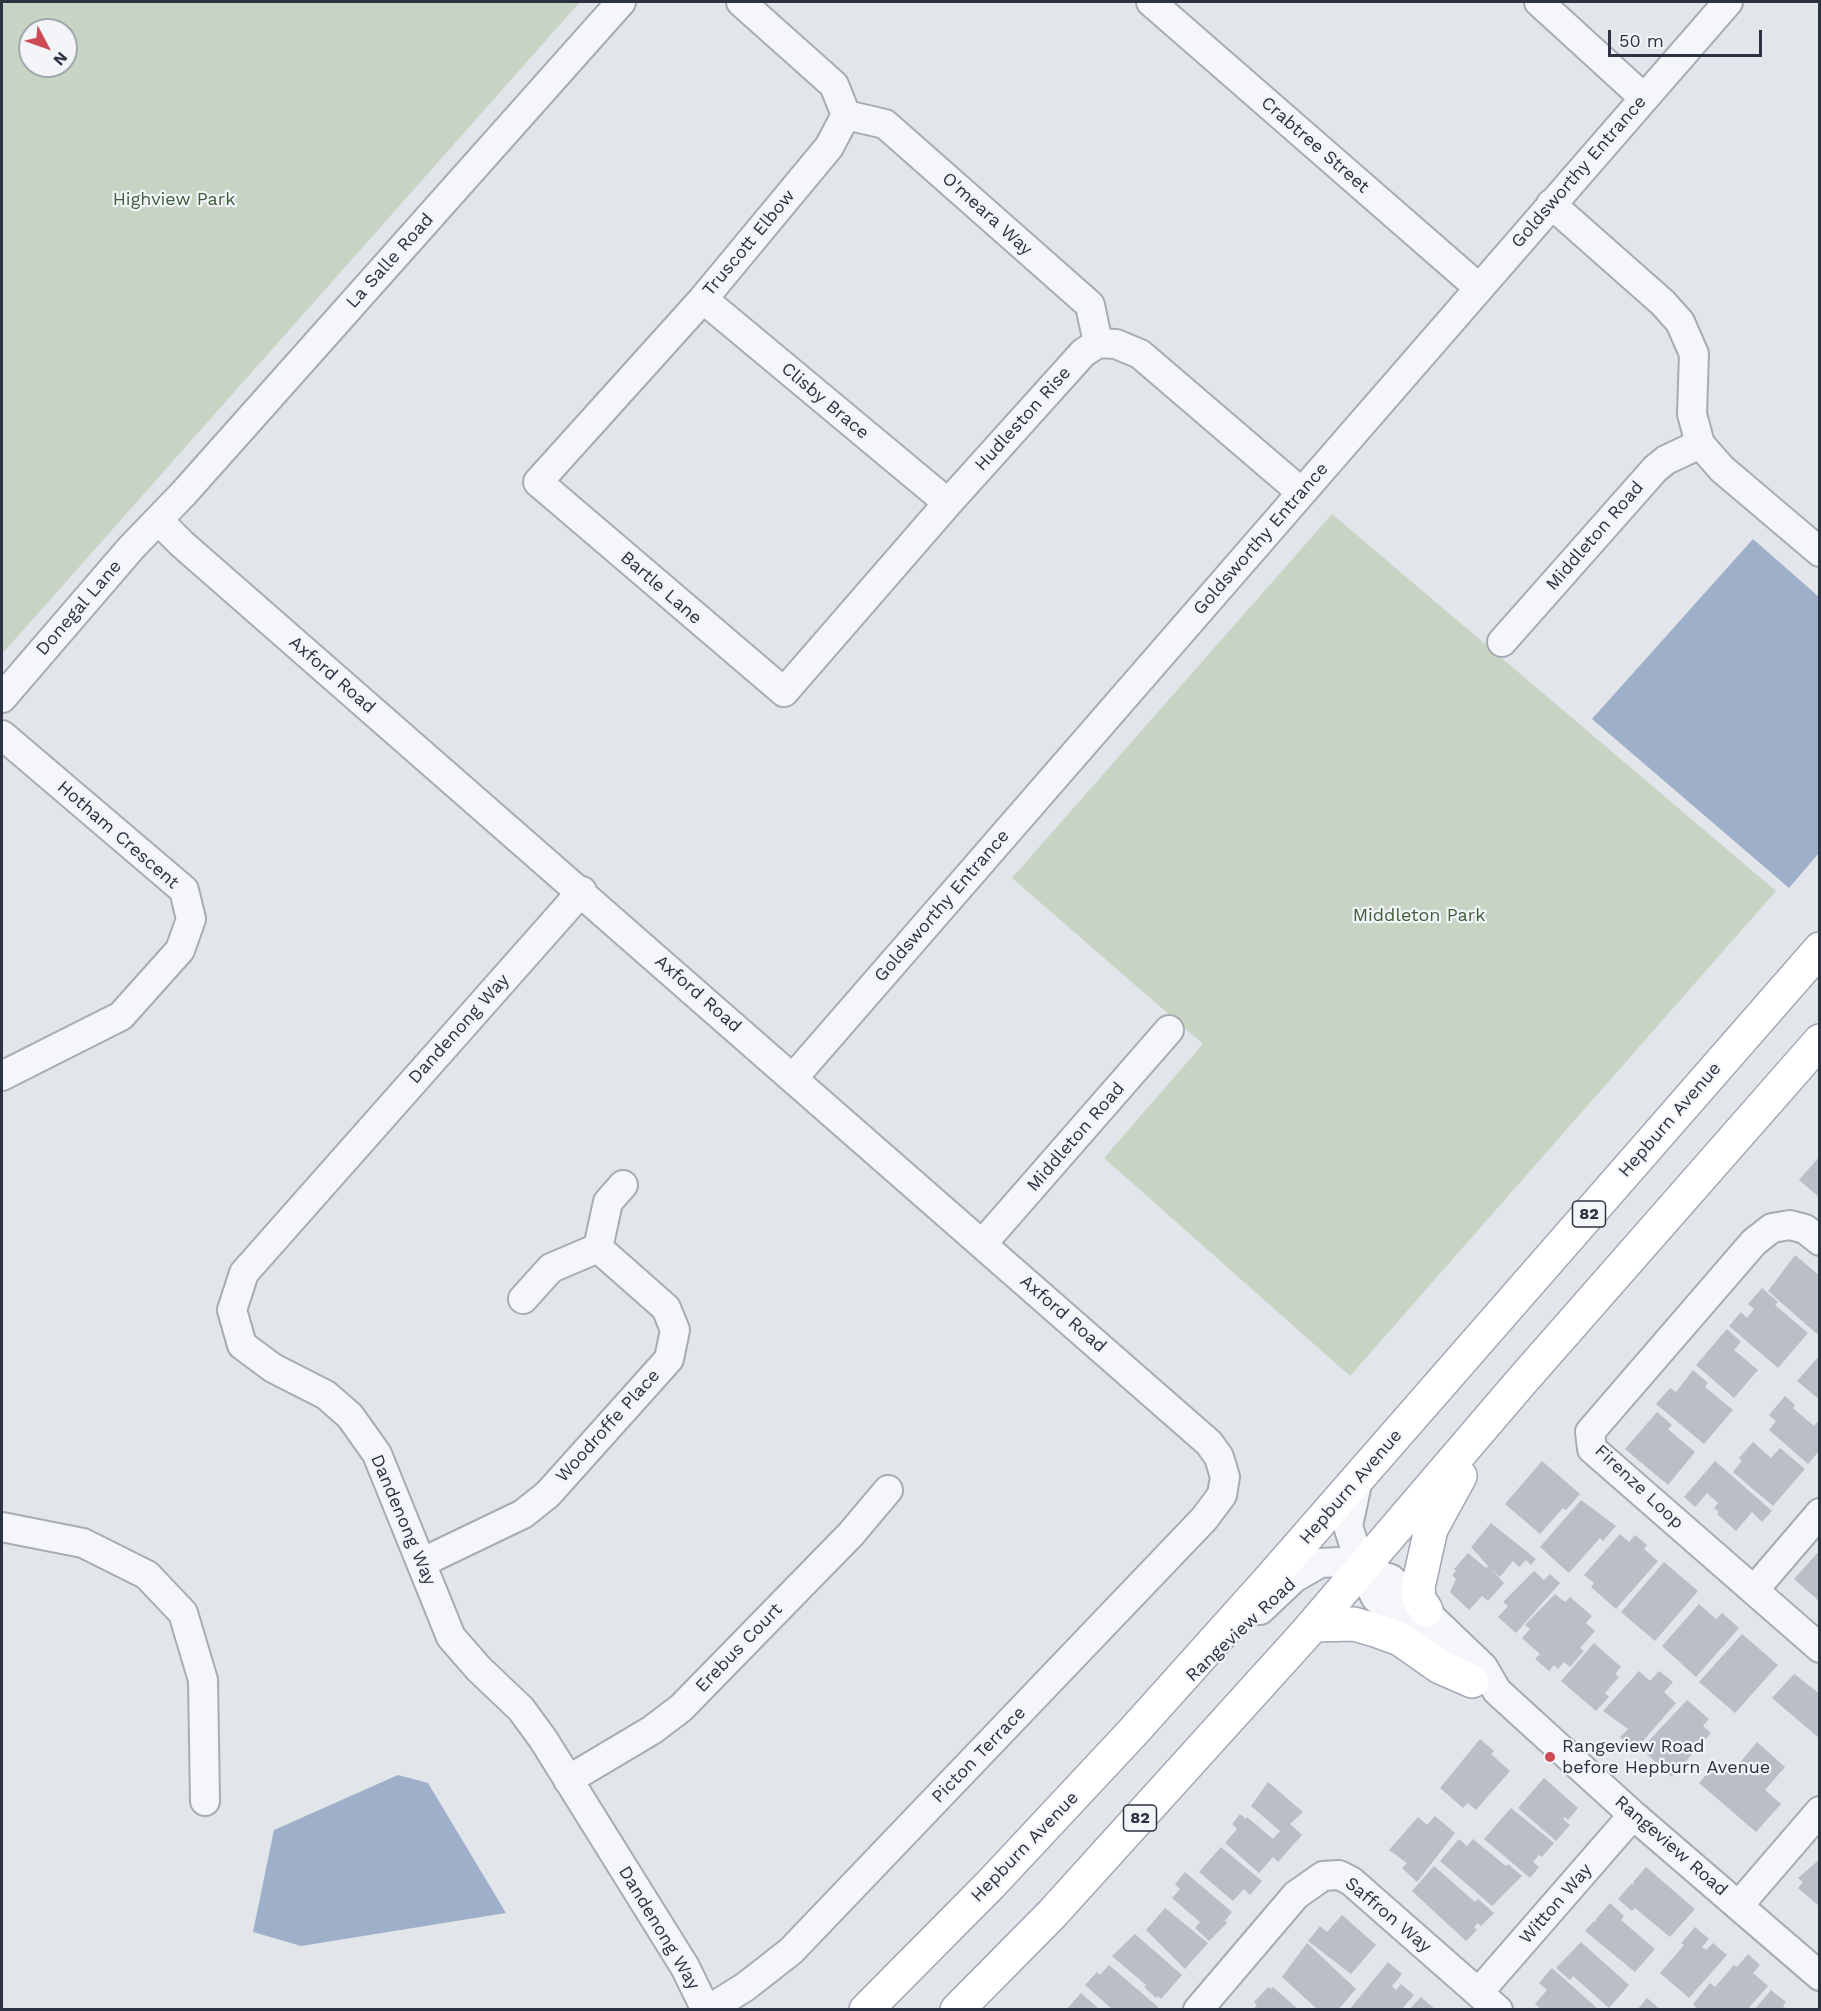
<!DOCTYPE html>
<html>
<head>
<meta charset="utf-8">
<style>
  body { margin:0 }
  #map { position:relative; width:1821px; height:2011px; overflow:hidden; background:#e2e5ea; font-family:"Work Sans",sans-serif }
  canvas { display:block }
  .frame { position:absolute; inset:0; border:3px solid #2b3242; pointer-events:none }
  .north { position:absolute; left:18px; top:18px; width:60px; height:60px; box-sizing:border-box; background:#f2f4f8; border:2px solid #a2a6af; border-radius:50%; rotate:131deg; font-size:16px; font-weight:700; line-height:24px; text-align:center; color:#2b3242 }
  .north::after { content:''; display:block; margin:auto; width:21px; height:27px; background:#cc4b55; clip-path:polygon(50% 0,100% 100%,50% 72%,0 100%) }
  .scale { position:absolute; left:1608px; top:30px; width:154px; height:27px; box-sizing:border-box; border:3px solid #2b3242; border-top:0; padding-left:8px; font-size:18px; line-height:21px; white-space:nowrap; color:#2b3242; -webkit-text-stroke:4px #f2f4f8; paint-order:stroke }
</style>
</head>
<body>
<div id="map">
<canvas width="1821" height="2011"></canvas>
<div class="frame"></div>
<div class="north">N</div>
<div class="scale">50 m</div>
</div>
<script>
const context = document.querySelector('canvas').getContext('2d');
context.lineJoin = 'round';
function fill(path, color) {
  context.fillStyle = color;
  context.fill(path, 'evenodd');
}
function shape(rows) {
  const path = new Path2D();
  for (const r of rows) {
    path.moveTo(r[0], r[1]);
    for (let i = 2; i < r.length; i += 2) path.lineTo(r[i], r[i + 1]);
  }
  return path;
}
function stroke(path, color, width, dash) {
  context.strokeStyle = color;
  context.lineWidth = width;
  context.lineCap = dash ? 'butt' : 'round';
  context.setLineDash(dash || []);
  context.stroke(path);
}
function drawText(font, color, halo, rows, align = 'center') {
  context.font = font + ' "Work Sans",sans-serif';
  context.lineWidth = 4.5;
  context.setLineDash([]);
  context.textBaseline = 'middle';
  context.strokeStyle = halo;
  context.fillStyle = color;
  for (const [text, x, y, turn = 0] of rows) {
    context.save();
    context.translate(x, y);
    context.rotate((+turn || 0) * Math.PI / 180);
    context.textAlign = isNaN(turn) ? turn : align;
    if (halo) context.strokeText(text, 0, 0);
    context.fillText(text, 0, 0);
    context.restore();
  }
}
fill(shape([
  [2,2,580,2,2,654],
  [30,30,66,30,66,66,30,66],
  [1332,514,1776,891,1350,1376,1104,1158,1203,1044,1012,878]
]), '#c7d4c4');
fill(shape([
  [1753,539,1819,597,1819,853,1789,888,1592,719],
  [398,1775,428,1783,506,1913,301,1946,253,1932,274,1830]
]), '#9eb0c9');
fill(shape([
  [1820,1156,1820,1198,1799,1180],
  [1795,1255,1820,1276,1820,1331,1817,1334,1768,1291],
  [1762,1288,1778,1302,1775,1305,1808,1333,1778,1368,1729,1326,1741,1312,1747,1318,1754,1309,1748,1304],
  [1727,1329,1741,1342,1734,1350,1758,1370,1734,1398,1696,1365],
  [1820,1355,1820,1400,1797,1381],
  [1693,1370,1708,1383,1705,1387,1733,1410,1704,1444,1656,1404,1670,1388,1676,1392],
  [1785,1396,1795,1405,1793,1408,1814,1426,1820,1419,1820,1450,1808,1464,1769,1430,1776,1421,1769,1415],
  [1657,1412,1672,1425,1668,1429,1695,1452,1668,1485,1625,1449],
  [1753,1442,1771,1458,1780,1448,1805,1469,1773,1506,1733,1472,1742,1461,1739,1458],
  [1542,1461,1580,1494,1566,1510,1563,1508,1540,1534,1505,1504],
  [1715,1461,1772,1511,1762,1522,1752,1512,1736,1531,1717,1514,1719,1512,1714,1508,1718,1503,1707,1493,1695,1507,1684,1497],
  [1581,1500,1616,1526,1603,1541,1600,1538,1569,1573,1540,1547],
  [1491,1523,1536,1559,1531,1565,1526,1560,1519,1567,1513,1561,1500,1577,1491,1569,1504,1583,1488,1601,1482,1596,1469,1610,1450,1592,1456,1579,1452,1575,1456,1571,1454,1569,1468,1553,1486,1568,1488,1566,1471,1547],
  [1620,1534,1629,1542,1635,1535,1647,1545,1644,1549,1658,1561,1616,1609,1591,1587,1594,1583,1584,1575],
  [1820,1550,1820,1602,1794,1579],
  [1664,1562,1698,1591,1655,1641,1621,1612],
  [1534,1571,1544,1580,1550,1574,1560,1583,1516,1633,1498,1617,1508,1606,1503,1602],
  [1555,1594,1565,1602,1570,1597,1592,1616,1586,1623,1595,1631,1580,1648,1584,1651,1570,1667,1564,1662,1558,1669,1554,1665,1549,1671,1535,1659,1540,1654,1522,1638,1530,1629,1525,1625],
  [1699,1604,1716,1619,1722,1613,1739,1628,1696,1677,1662,1646],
  [1742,1634,1778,1665,1735,1713,1699,1682],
  [1594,1643,1621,1667,1615,1674,1619,1677,1605,1693,1609,1697,1596,1711,1561,1681],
  [1639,1671,1650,1681,1659,1671,1673,1682,1664,1692,1676,1703,1635,1750,1620,1737,1628,1729,1603,1711],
  [1794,1674,1820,1694,1820,1739,1772,1698],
  [1687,1700,1709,1719,1703,1726,1711,1733,1672,1777,1641,1749],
  [1480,1739,1494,1751,1491,1754,1510,1771,1476,1810,1468,1803,1463,1808,1440,1788],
  [1757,1742,1785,1767,1765,1790,1781,1804,1756,1832,1699,1783,1718,1761,1732,1772],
  [1544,1778,1578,1808,1568,1820,1565,1817,1563,1819,1570,1825,1556,1841,1518,1808],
  [1268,1782,1303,1812,1290,1824,1302,1835,1278,1862,1273,1857,1259,1873,1225,1843,1237,1829,1232,1824,1240,1814,1246,1819,1247,1817,1273,1839,1280,1831,1251,1806],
  [1511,1808,1554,1843,1542,1857,1539,1855,1533,1862,1539,1867,1530,1878,1484,1839],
  [1435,1816,1455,1833,1417,1882,1402,1868,1407,1863,1389,1850,1418,1817,1427,1825],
  [1459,1839,1467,1846,1473,1839,1506,1866,1508,1864,1522,1876,1492,1906,1440,1861],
  [1221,1847,1262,1881,1250,1895,1244,1889,1233,1901,1199,1872],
  [1820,1859,1820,1907,1798,1888,1803,1882,1798,1878],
  [1434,1866,1475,1902,1478,1899,1494,1913,1481,1926,1478,1923,1474,1927,1477,1930,1466,1941,1412,1891],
  [1646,1867,1695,1909,1670,1937,1635,1908,1632,1911,1618,1899,1631,1884,1633,1885,1634,1881],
  [1185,1872,1232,1912,1225,1921,1227,1923,1209,1941,1195,1928,1200,1922,1172,1898,1180,1889,1175,1884],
  [1610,1903,1624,1916,1621,1920,1655,1949,1635,1972,1585,1931,1594,1921,1596,1922,1596,1919],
  [1165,1908,1208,1943,1185,1969,1146,1930],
  [1342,1915,1376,1945,1351,1974,1308,1941,1320,1926,1327,1932],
  [1695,1927,1709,1939,1702,1947,1706,1950,1713,1943,1727,1955,1689,1998,1660,1973,1684,1945,1681,1943],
  [1135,1934,1182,1975,1161,1999,1158,1996,1156,1998,1144,1987,1146,1985,1112,1956],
  [1581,1942,1629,1985,1609,2008,1573,1976,1570,1980,1556,1968],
  [1307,1943,1356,1989,1338,2010,1318,2010,1282,1977],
  [1748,1954,1760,1965,1753,1973,1768,1986,1747,2010,1699,2010,1693,2004,1710,1983,1715,1987,1734,1965,1737,1967],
  [1388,1962,1402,1974,1392,1986,1396,1990,1401,1984,1414,1995,1401,2010,1349,2010],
  [1109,1965,1158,2007,1156,2010,1113,2010,1085,1985,1097,1972,1100,1975],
  [1552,1968,1599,2010,1542,2010,1535,2004,1547,1990,1539,1983],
  [1268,1987,1271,1989,1273,1987,1299,2010,1253,2010,1257,2005,1254,2002],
  [1771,1990,1786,2002,1783,2006,1786,2010,1754,2010],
  [1081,1993,1100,2010,1066,2010],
  [1421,1997,1436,2010,1409,2010],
  [1647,1998,1661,2010,1637,2010]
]), '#babec7');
const minor = shape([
  [741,2,834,85,846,115,829,147,703,299,538,482,784,692,948,503,1083,353,1098,343,1116,344,1140,354,1301,492],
  [1151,2,1479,288],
  [1539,2,1644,98],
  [846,115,885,124,1090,305,1098,343],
  [1551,204,1663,303,1680,322,1694,354,1692,414,1700,444,1722,469,1820,552],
  [703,299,948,503],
  [158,520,182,544,1209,1443,1219,1457,1225,1477,1222,1495,1204,1519,791,1951,745,1987,708,2010],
  [1502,642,1655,469,1666,460,1700,444],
  [2,698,131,548,184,493,621,2],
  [2,735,184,890,191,919,180,950,121,1016,2,1076],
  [582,891,244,1273,232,1310,242,1345,273,1368,326,1395,350,1416,377,1454,451,1637,479,1669,521,1709,543,1739,685,1967,706,2010],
  [794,1077,1728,2],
  [1820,1241,1805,1229,1790,1225,1772,1228,1754,1242,1590,1432,1592,1449,1820,1648],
  [983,1243,1169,1030],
  [523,1299,551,1268,598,1248,608,1202,623,1185],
  [1358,1479,1348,1526,1362,1570,1376,1598,1434,1648],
  [2,1527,83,1543,147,1575,183,1613,203,1680,205,1801],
  [421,1563,523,1514,548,1494,669,1359,675,1330,666,1308,598,1248],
  [1754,1590,1820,1513],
  [1260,1610,1294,1578,1320,1563,1339,1562,1391,1579,1483,1667,1497,1691,1633,1815,1820,1976],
  [568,1780,652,1730,681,1708,851,1534,888,1490],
  [1739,1905,1820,1811],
  [1479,1992,1633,1815],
  [1198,2010,1296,1895,1323,1876,1339,1875,1351,1881,1498,2010]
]);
const major = shape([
  [1426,1610,1419,1599,1418,1587,1431,1529,1460,1476],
  [1313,1625,1354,1624,1378,1631,1400,1639,1440,1667,1472,1681],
  [866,2010,990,1885,1133,1732,1271,1578,1820,949],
  [957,2010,1052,1914,1308,1631,1520,1383,1820,1041]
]);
stroke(minor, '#a7acb4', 32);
stroke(major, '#a2a8b6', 36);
stroke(minor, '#f5f6f9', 28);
stroke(major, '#fff', 33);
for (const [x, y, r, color] of [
  [1550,1757,6,"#cc4b55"]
]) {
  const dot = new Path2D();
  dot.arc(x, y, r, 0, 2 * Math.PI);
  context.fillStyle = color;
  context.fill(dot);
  stroke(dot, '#f2f4f8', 2);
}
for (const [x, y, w] of [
  [1589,1214,33],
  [1140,1818,33]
]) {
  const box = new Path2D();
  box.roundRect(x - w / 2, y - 13, w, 26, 4.5);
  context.fillStyle = '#f2f4f8';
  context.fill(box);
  stroke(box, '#2b3242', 1.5);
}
drawText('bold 16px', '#2b3242', null, [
  ["82",1589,1214],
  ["82",1140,1818]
]);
drawText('18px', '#2b3242', '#f2f4f8', [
  ["Crabtree Street",1315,145,41],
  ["Goldsworthy Entrance",1579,172,-49],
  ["O'meara Way",987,214,42],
  ["Truscott Elbow",749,243,-50],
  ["La Salle Road",390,261,-48],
  ["Clisby Brace",825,401,40],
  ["Hudleston Rise",1023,419,-48],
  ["Middleton Road",1595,536,-49],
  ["Goldsworthy Entrance",1261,539,-49],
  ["Bartle Lane",661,588,41],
  ["Donegal Lane",79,608,-49],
  ["Axford Road",332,675,41],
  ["Hotham Crescent",118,835,41],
  ["Goldsworthy Entrance",942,906,-49],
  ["Axford Road",698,994,41],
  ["Dandenong Way",459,1029,-48],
  ["Hepburn Avenue",1670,1120,-49],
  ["Middleton Road",1076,1137,-49],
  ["Axford Road",1063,1314,41],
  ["Woodroffe Place",608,1426,-48],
  ["Hepburn Avenue",1351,1487,-49],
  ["Firenze Loop",1639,1487,43],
  ["Dandenong Way",403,1520,67],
  ["Rangeview Road",1241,1630,-43],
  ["Erebus Court",739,1648,-46],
  ["Picton Terrace",979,1755,-46],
  ["Rangeview Road",1671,1846,41],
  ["Hepburn Avenue",1025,1847,-46],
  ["Witton Way",1556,1904,-49],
  ["Saffron Way",1388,1915,40],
  ["Dandenong Way",659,1928,59]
]);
drawText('18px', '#3d5e38', '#f2f4f8', [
  ["Highview Park",174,200],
  ["Middleton Park",1419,916]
]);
drawText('18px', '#2b3242', '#f2f4f8', [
  ["Rangeview Road",1562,1747],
  ["before Hepburn Avenue",1562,1768]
], 'left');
</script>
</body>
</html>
